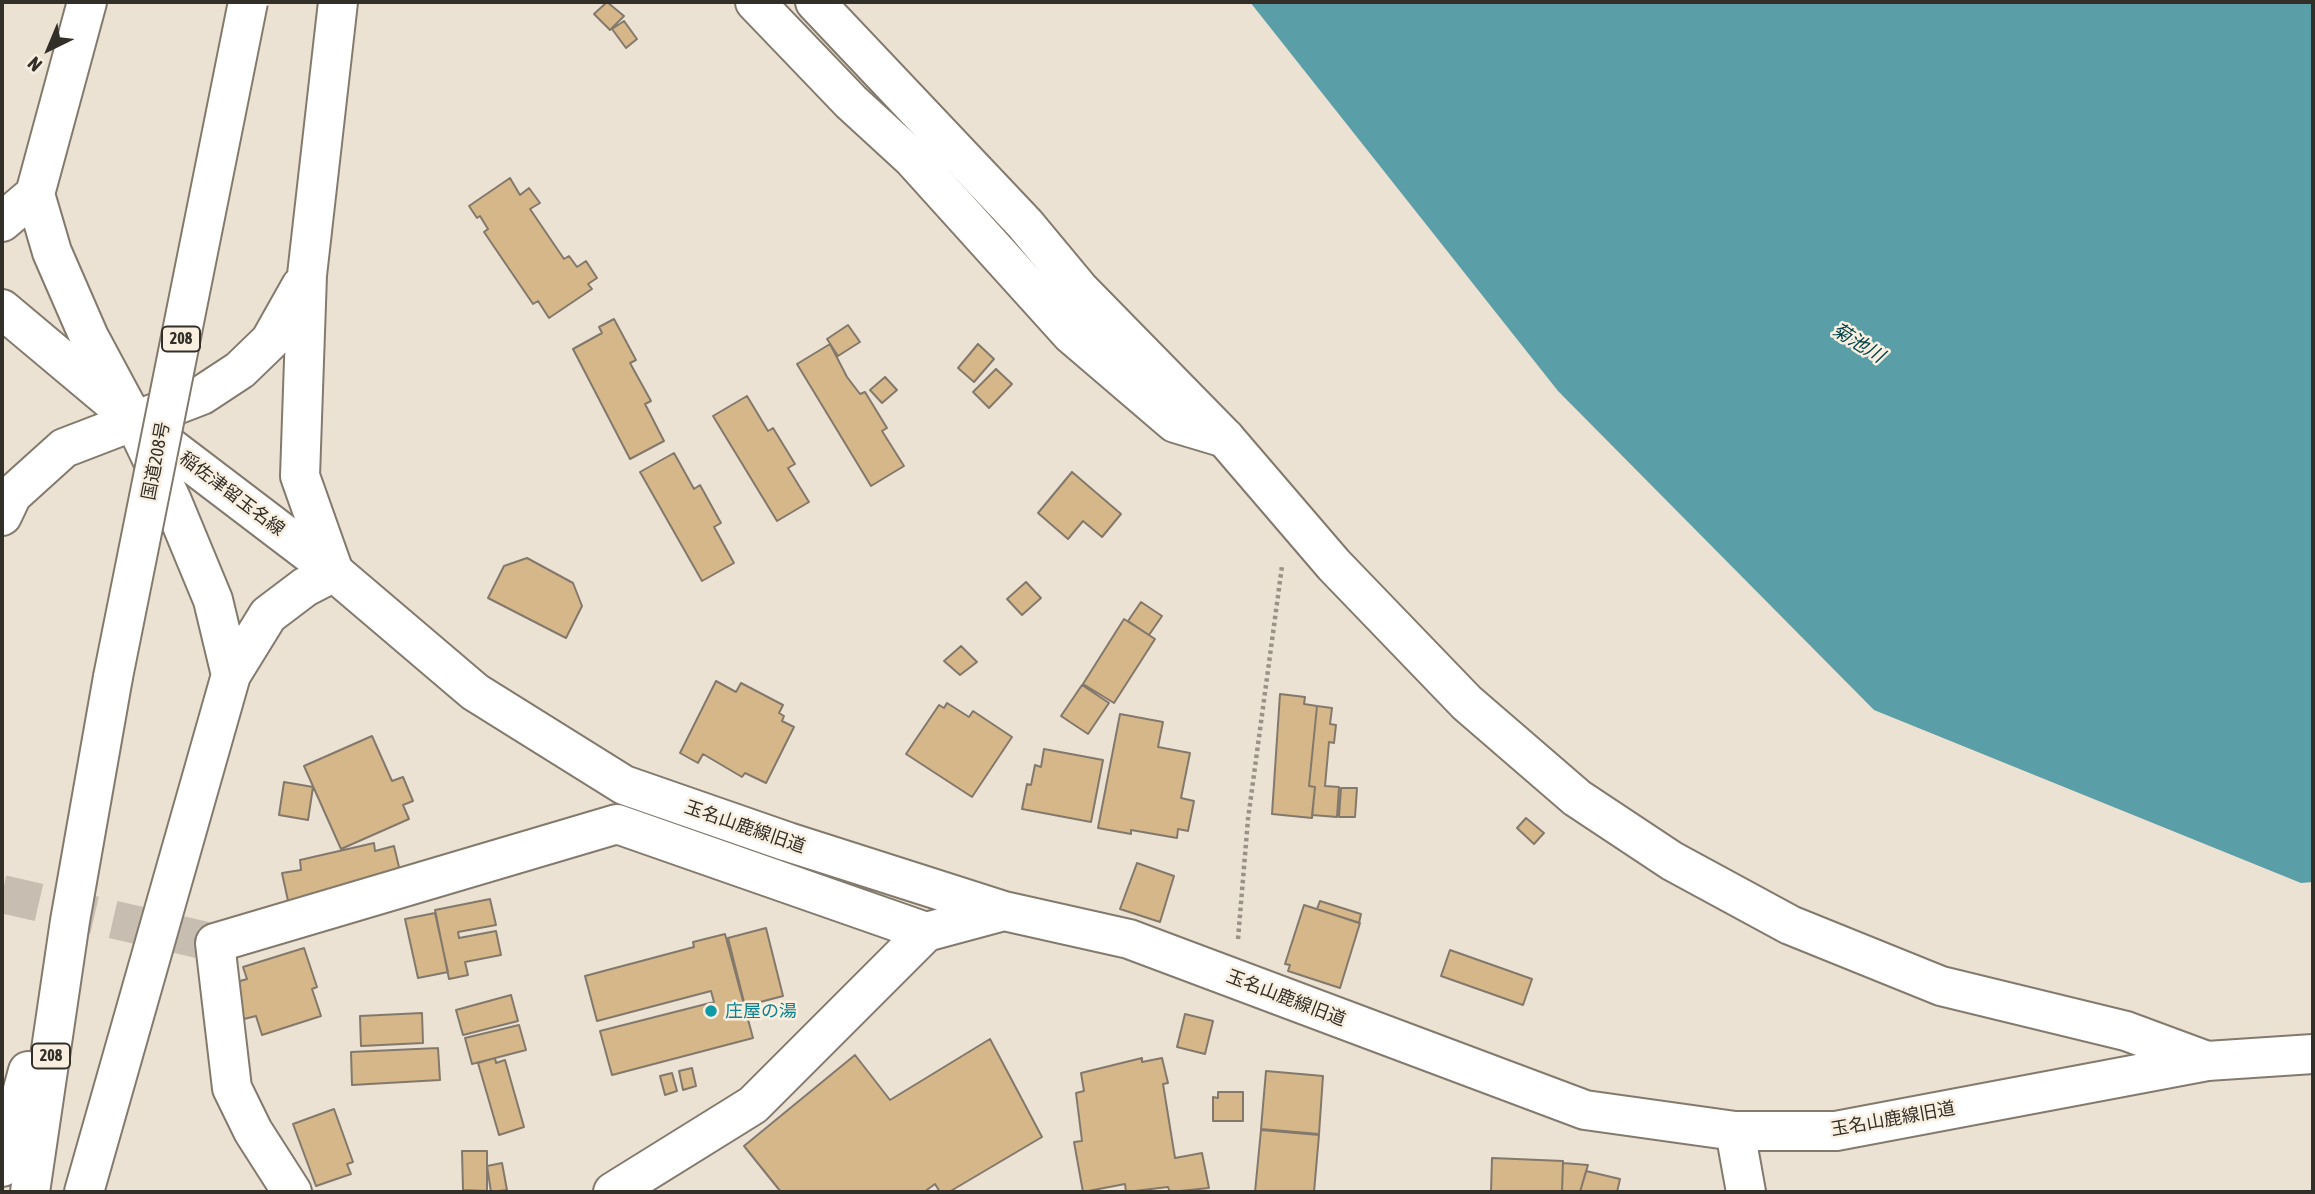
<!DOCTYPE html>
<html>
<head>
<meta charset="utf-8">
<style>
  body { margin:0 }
  #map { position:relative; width:2315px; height:1194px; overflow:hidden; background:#ece2d3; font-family:"Asap Condensed",sans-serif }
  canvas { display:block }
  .frame { position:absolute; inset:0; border:4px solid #322e28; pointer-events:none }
  .north { position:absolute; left:14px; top:14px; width:70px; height:70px; -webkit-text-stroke:5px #f9efe0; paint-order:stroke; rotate:223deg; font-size:19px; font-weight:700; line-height:28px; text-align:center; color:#322e28 }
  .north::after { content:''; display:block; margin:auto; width:24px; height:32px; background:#322e28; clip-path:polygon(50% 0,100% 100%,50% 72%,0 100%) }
</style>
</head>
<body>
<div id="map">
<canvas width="2315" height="1194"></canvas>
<div class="frame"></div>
<div class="north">N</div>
</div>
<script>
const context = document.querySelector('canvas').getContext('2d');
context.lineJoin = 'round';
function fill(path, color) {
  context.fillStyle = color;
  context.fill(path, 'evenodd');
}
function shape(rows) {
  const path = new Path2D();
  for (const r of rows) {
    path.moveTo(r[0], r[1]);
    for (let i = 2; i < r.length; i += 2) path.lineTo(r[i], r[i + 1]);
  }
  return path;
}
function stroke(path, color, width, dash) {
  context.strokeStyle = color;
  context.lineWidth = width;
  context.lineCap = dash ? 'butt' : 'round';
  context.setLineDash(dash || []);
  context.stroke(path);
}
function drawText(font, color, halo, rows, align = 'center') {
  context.font = font + ' "Asap Condensed","Noto Sans JP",sans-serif';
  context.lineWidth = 5;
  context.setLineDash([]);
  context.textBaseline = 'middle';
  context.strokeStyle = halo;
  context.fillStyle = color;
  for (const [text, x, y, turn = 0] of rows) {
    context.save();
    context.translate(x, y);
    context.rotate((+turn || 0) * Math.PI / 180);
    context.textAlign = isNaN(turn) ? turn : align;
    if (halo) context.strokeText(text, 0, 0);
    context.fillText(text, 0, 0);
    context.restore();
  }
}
fill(shape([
  [1250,2,2313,2,2313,882,2301,883,1874,710,1558,391]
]), '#5a9fa7');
const building = shape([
  [607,2,624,16,610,30,594,14,607,2],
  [624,21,637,39,626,48,612,29,624,21],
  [510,178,520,195,529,188,540,203,530,209,564,259,569,256,577,267,586,261,597,278,588,284,592,289,549,318,538,301,533,304,484,232,488,229,480,216,477,218,469,206,510,178],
  [614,319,636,360,630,363,651,401,645,404,664,441,630,459,573,349,602,333,599,327,614,319],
  [848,325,860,342,838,356,827,339,848,325],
  [830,344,847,377,860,394,865,392,887,428,882,431,904,466,871,486,797,364,830,344],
  [978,344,994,359,974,382,958,368,978,344],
  [996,369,1012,384,989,408,973,392,996,369],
  [885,377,897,390,882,403,870,390,885,377],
  [747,396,768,431,773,428,795,464,788,468,809,502,777,521,713,416,747,396],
  [674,453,694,489,700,485,721,523,714,527,734,563,702,581,640,472,674,453],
  [1072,472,1121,514,1102,537,1083,521,1068,539,1038,513,1072,472],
  [527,558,573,583,582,606,566,638,488,598,504,566,527,558],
  [1026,582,1041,598,1022,615,1007,599,1026,582],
  [1141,602,1162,616,1149,635,1128,621,1141,602],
  [1124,619,1155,639,1114,703,1083,684,1124,619],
  [961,646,977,662,960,675,944,661,961,646],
  [716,681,736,692,741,683,783,705,779,713,784,716,782,721,794,727,766,783,745,773,742,777,703,754,698,763,680,753,716,681],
  [1082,685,1109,703,1088,734,1061,716,1082,685],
  [1280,694,1305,697,1304,704,1317,706,1309,786,1315,787,1312,818,1272,814,1280,694],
  [947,703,969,717,973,711,1012,737,972,797,906,754,939,705,944,708,947,703],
  [1317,706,1332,708,1330,724,1336,725,1334,743,1329,742,1325,786,1339,787,1337,817,1312,815,1315,787,1309,786,1317,706],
  [1120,714,1163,722,1158,747,1190,753,1181,798,1194,801,1188,831,1178,829,1177,838,1131,830,1131,834,1098,828,1120,714],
  [372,736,392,781,403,777,413,801,403,805,409,819,341,849,304,766,372,736],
  [1044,749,1103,760,1091,822,1022,809,1027,784,1031,785,1035,765,1041,767,1044,749],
  [284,782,313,787,308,820,279,815,284,782],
  [1341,788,1357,788,1355,817,1339,817,1341,788],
  [1526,818,1544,833,1534,844,1517,828,1526,818],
  [374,843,375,851,394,846,403,884,290,910,282,873,301,870,300,860,374,843],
  [1137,863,1174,876,1160,922,1120,909,1137,863],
  [490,899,496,925,458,932,459,938,496,931,501,955,465,962,468,975,449,979,435,910,490,899],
  [1320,901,1361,914,1359,923,1317,909,1320,901],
  [1304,905,1360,923,1340,988,1288,971,1290,965,1285,964,1304,905],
  [435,913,448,972,418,978,405,919,435,913],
  [766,928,783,996,745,1006,728,938,766,928],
  [725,934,753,1038,612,1075,600,1031,714,1002,711,991,597,1021,585,976,694,947,693,942,725,934],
  [304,948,317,987,312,989,321,1016,262,1035,256,1016,244,1019,233,983,247,979,243,967,304,948],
  [1450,950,1532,979,1523,1005,1441,976,1450,950],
  [511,995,518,1021,463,1035,456,1010,511,995],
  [422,1013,423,1043,361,1046,360,1016,422,1013],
  [1185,1014,1213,1021,1205,1054,1177,1047,1185,1014],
  [519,1025,526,1050,472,1064,465,1038,519,1025],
  [990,1039,1042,1137,949,1192,940,1192,935,1184,924,1192,781,1192,744,1146,855,1055,890,1100,990,1039],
  [438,1048,440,1080,352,1085,351,1052,438,1048],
  [495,1058,496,1063,505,1060,524,1127,499,1135,478,1063,495,1058],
  [1142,1058,1142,1062,1162,1058,1168,1083,1163,1084,1175,1158,1202,1153,1209,1188,1170,1192,1168,1187,1126,1192,1125,1184,1083,1192,1074,1142,1082,1141,1076,1093,1084,1091,1081,1073,1142,1058],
  [692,1068,696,1086,683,1090,679,1071,692,1068],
  [1266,1071,1323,1076,1319,1134,1261,1129,1266,1071],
  [672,1073,677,1091,665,1095,660,1076,672,1073],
  [1218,1092,1243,1092,1243,1121,1213,1121,1213,1097,1218,1098,1218,1092],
  [334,1109,353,1162,347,1164,351,1174,316,1186,293,1124,334,1109],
  [1261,1130,1319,1135,1314,1192,1255,1192,1261,1130],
  [462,1151,487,1151,487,1191,463,1190,462,1151],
  [1492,1158,1563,1161,1562,1192,1491,1192,1492,1158],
  [502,1163,507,1190,491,1192,487,1166,502,1163],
  [1563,1163,1588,1165,1580,1192,1562,1192,1563,1163],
  [1586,1171,1620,1179,1617,1192,1580,1192,1586,1171]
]);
fill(building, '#d6b789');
stroke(building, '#82796c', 2);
stroke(shape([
  [2,894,215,943]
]), '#c7beb1', 38, [38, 19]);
const minor = shape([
  [755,2,851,102,912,158,1071,334,1175,423,1225,438],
  [334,572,475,692,624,785,788,842,1004,911,1129,939,1585,1110,1735,1131,1836,1131,2207,1061,2313,1054],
  [1735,1131,1746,1192],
  [292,1192,253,1131,232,1088,215,943,617,824,926,932,1004,911],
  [613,1192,753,1105,926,932]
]);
const tertiary = shape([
  [815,2,1025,224,1079,289,1225,438,1334,565,1467,703,1577,798,1672,861,1790,925,1941,986,2126,1031,2207,1061]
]);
const secondary = shape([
  [2,309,133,419,334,572]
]);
const trunk = shape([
  [35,194,52,252,89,337,133,419,172,501,213,600,231,675],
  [2,222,35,194,87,2],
  [2,516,12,495,64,448,202,395,240,370,270,341,301,286],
  [2,1167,28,1071],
  [30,1192,70,921,113,677],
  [84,1192,231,675,268,615,305,587,334,572,300,476,307,275,338,2]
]);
stroke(minor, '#837a6d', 42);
stroke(tertiary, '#837a6d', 42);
stroke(secondary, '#837a6d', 42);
stroke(trunk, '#837a6d', 42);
stroke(shape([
  [1238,939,1248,819,1282,566]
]), '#999287', 4.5, [3.5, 3.5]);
stroke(minor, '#fff', 38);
stroke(tertiary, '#fff', 38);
stroke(secondary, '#fff', 38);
stroke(trunk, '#fff', 38);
const trunkBridge = shape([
  [113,677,248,2]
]);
stroke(trunkBridge, '#837a6d', 42, []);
stroke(trunkBridge, '#fff', 38);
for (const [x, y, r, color] of [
  [711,1011,7,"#0f9aa8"]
]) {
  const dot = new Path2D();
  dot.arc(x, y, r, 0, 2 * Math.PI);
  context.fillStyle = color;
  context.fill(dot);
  stroke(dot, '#f9efe0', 2.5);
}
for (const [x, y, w] of [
  [181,339,38],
  [51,1056,38]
]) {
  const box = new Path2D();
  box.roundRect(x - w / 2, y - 12.5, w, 25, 5);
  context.fillStyle = '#f9efe0';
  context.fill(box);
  stroke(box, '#322e28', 2);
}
drawText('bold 16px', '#322e28', null, [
  ["208",181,339],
  ["208",51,1056]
]);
drawText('18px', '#322e28', '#f9efe0', [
  ["国道208号",156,461,-79],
  ["稲佐津留玉名線",232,494,37],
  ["玉名山鹿線旧道",745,827,19],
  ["玉名山鹿線旧道",1286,998,21],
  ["玉名山鹿線旧道",1893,1119,-10]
]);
drawText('18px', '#0d838f', '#f9efe0', [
  ["庄屋の湯",725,1011]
], 'left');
drawText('italic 19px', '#00454b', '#f9efe0', [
  ["菊池川",1858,343,32]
]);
</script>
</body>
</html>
